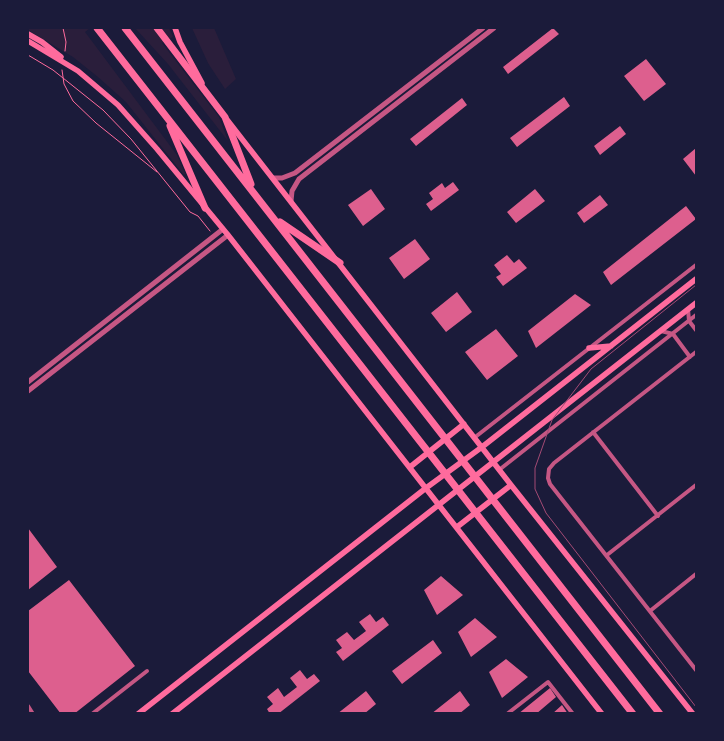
<!DOCTYPE html>
<html>
<head>
<meta charset="utf-8">
<style>
  body { margin:0 }
  #map { position:relative; width:724px; height:741px; overflow:hidden; background:#1b1b3a; font-family:"Space Grotesk",sans-serif }
  canvas { display:block }
  .frame { position:absolute; inset:0; border:29px solid #1b1b3a; pointer-events:none }
</style>
</head>
<body>
<div id="map">
<canvas width="724" height="741"></canvas>
<div class="frame"></div>
</div>
<script>
const context = document.querySelector('canvas').getContext('2d');
context.lineJoin = 'round';
function fill(path, color) {
  context.fillStyle = color;
  context.fill(path, 'evenodd');
}
function shape(rows) {
  const path = new Path2D();
  for (const r of rows) {
    path.moveTo(r[0], r[1]);
    for (let i = 2; i < r.length; i += 2) path.lineTo(r[i], r[i + 1]);
  }
  return path;
}
function stroke(path, color, width, dash) {
  context.strokeStyle = color;
  context.lineWidth = width;
  context.lineCap = dash ? 'butt' : 'round';
  context.setLineDash(dash || []);
  context.stroke(path);
}
fill(shape([
  [28,28,90,28,85,32,177,155,186,175,183,174,126,102,98,77,73,57,28,30],
  [135,28,169,28,173,37,162,43,219,117,228,141,168,64],
  [192,28,214,28,236,79,225,89,208,63]
]), '#2a1e3b');
fill(shape([
  [553,28,559,34,508,74,503,67],
  [646,59,666,84,644,101,624,76],
  [564,97,570,106,517,147,510,138],
  [462,98,467,105,416,146,410,139],
  [620,126,626,134,600,155,594,146],
  [696,148,696,176,683,159],
  [453,182,459,190,431,211,426,204,433,199,429,193,442,183,445,188],
  [371,189,385,209,363,226,348,205],
  [535,189,545,201,516,223,507,212],
  [600,195,608,205,584,223,577,213],
  [686,206,696,219,611,285,603,272],
  [415,239,430,259,404,279,389,258],
  [507,255,514,263,519,259,527,268,503,286,496,277,501,274,494,265],
  [457,292,472,312,446,332,431,313],
  [575,294,591,305,536,348,528,331],
  [496,329,518,356,487,380,465,352],
  [28,528,57,567,28,590],
  [441,576,463,595,437,615,424,590],
  [69,580,135,666,74,714,61,714,28,671,28,611],
  [370,614,376,622,383,617,389,625,343,661,336,652,342,648,336,640,347,632,354,640,366,631,359,622],
  [475,618,497,637,471,657,458,632],
  [433,640,442,653,402,684,392,671],
  [506,659,528,677,502,698,489,672],
  [300,670,307,679,314,674,320,681,278,714,270,714,267,709,273,704,267,697,278,688,284,697,297,687,290,678],
  [550,688,556,697,536,714,518,714],
  [366,691,376,704,364,714,337,714],
  [460,691,470,705,459,714,431,714],
  [562,705,568,714,552,714]
]), '#dd5f8e');
stroke(shape([
  [63,28,66,42,65,51],
  [28,55,53,70,103,110,131,139,190,212,198,216,210,231],
  [62,70,64,84,73,101,96,123,157,172]
]), '#ff6b9d', 1);
stroke(shape([
  [688,309,689,321,696,330],
  [661,331,673,334,690,357],
  [696,352,554,463,549,469,548,478,550,484,696,670],
  [593,432,658,516],
  [474,438,696,265],
  [499,470,696,315],
  [607,555,696,485],
  [650,611,696,574],
  [28,706,33,714],
  [92,714,147,671],
  [507,714,548,682,573,714]
]), '#c65784', 4);
stroke(shape([
  [273,178,282,178,295,173,483,28],
  [291,201,292,191,299,179,494,28],
  [28,382,223,229],
  [28,391,228,235]
]), '#c65784', 5);
stroke(shape([
  [175,28,180,42,202,83],
  [28,34,42,42,61,57],
  [28,41,78,71,118,105,157,149,228,235,602,714],
  [228,121,511,485,693,714],
  [589,348,611,346],
  [410,467,464,424],
  [457,527,511,485],
  [138,714,426,488,482,447,696,279],
  [172,714,696,303]
]), '#ff6b9d', 5.5);
stroke(shape([
  [97,28,633,714],
  [125,28,660,714],
  [157,28,225,117,251,184],
  [170,126,205,208],
  [280,222,340,263]
]), '#ff6b9d', 7);
stroke(shape([
  [696,285,591,369,552,420,535,468,535,489,546,513,696,707]
]), '#a44b75', 1);
</script>
</body>
</html>
